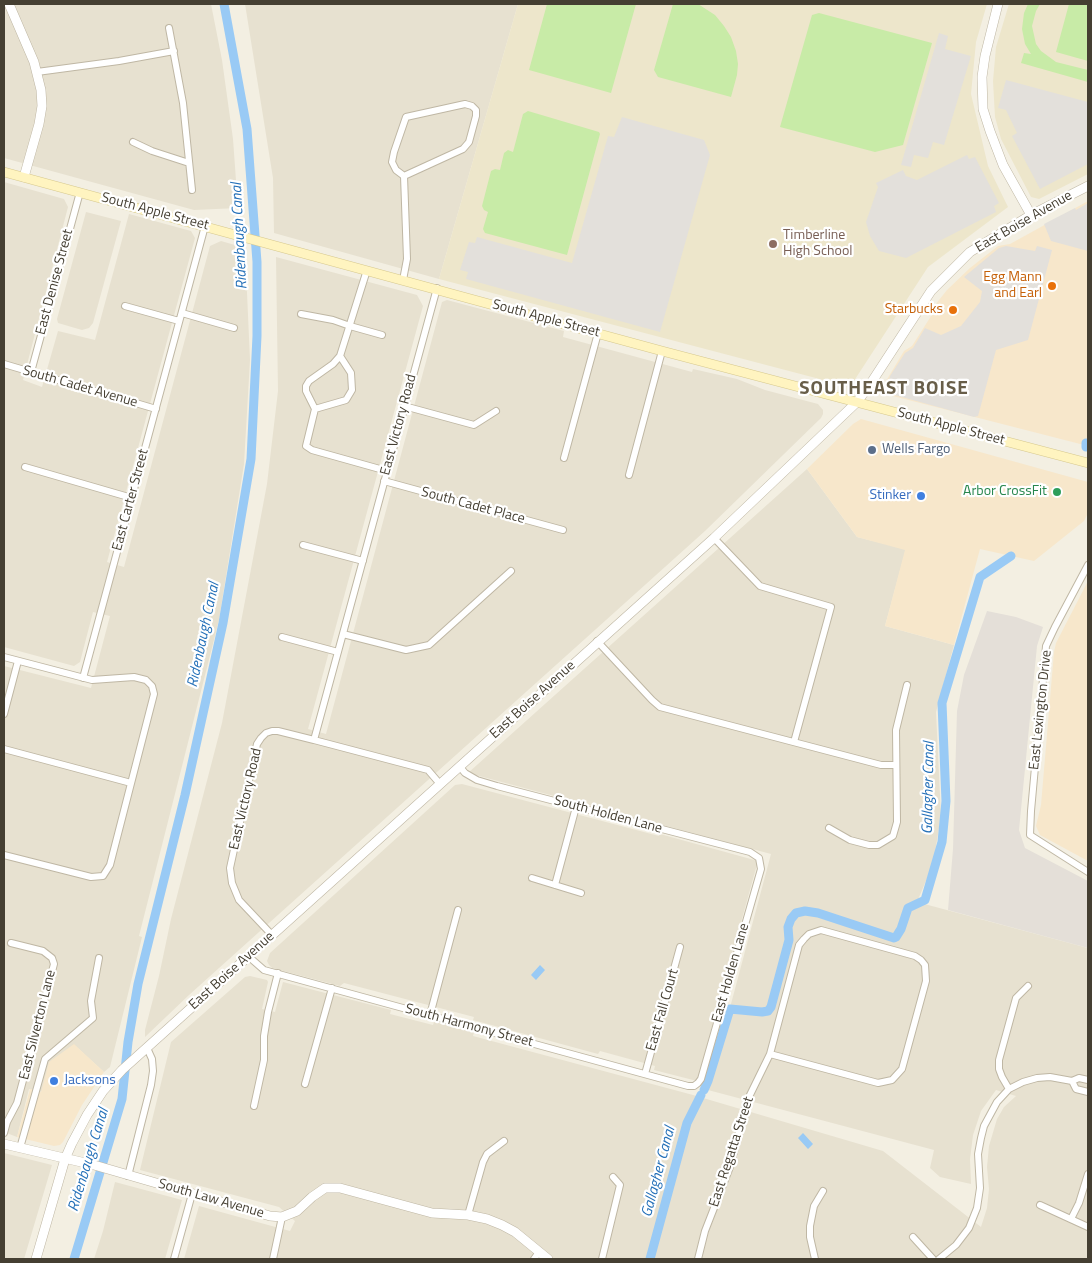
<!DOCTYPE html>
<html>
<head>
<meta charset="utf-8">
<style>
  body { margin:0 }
  #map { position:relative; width:1092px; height:1263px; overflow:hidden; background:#f3efe2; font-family:"Titillium Web",sans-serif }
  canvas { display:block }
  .frame { position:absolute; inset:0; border:5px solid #453f32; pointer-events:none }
</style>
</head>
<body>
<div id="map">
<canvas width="1092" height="1263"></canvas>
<div class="frame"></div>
</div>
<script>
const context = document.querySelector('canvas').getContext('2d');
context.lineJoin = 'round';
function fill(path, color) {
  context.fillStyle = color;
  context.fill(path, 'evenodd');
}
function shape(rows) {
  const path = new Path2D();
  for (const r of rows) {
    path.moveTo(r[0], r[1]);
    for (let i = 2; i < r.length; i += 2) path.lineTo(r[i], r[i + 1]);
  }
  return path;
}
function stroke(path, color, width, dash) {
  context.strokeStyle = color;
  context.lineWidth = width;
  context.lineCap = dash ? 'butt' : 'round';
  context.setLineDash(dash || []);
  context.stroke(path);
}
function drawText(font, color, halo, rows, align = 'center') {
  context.font = font + ' "Titillium Web",sans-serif';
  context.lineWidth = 4.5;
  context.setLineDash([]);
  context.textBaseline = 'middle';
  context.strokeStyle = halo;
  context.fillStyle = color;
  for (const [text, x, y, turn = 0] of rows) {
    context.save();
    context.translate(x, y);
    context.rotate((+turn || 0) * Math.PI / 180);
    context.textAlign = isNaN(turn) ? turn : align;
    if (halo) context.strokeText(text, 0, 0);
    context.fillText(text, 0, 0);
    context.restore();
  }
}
fill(shape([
  [4,4,211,4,222,60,233,139,238,208,194,210,4,158],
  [245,4,518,4,439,279,274,233,273,178],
  [4,182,64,199,68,207,23,380,42,387,58,331,95,340,129,214,191,231,195,238,107,562,124,567,210,246,221,241,245,248,250,360,244,464,219,620,139,936,142,937,110,1067,104,1072,74,1045,41,1092,29,1089,17,1137,4,1132,4,666,91,688,110,616,93,612,80,662,74,666,4,647],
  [86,212,121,221,93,323,89,328,82,330,58,323,57,319],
  [276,257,417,295,423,306,308,729,326,734,442,302,447,300,564,331,563,337,692,372,693,369,737,379,765,390,818,404,823,410,823,414,821,418,705,531,189,995,145,1037,145,1030,159,976,171,919,222,723,267,484,278,391],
  [807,469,857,537,906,549,885,626,954,645,936,712,941,816,933,864,917,902,1088,948,1088,1259,184,1259,199,1206,290,1231,295,1221,279,1207,140,1170,171,1042,245,977,250,976,267,980,268,982,262,1009,275,1012,283,982,391,1010,390,1014,433,1025,434,1022,474,1032,473,1036,693,1095,883,1151,981,1227,987,1208,989,1189,987,1167,989,1146,997,1119,1004,1107,1016,1096,996,1090,981,1111,973,1135,970,1159,971,1184,940,1177,930,1168,934,1150,708,1090,771,854,468,773],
  [462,784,659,836,660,834,758,861,697,1081,654,1070,655,1066,600,1051,598,1054,473,1020,474,1017,344,983,340,986,272,968,269,965,267,961,270,953,455,785],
  [4,1153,52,1165,24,1259,4,1259],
  [115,1182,182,1200,165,1259,94,1259,103,1231]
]), '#e7e1d0');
fill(shape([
  [1088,201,1088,446,889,395,883,386,904,351,912,346,933,313,931,310,947,290,970,268,998,246,1010,244],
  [861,419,1088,482,1088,513,1084,521,1034,561,980,549,954,645,885,626,905,550,857,537,807,469,853,424],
  [1088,581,1088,861,1040,835,1036,826,1041,805,1054,652,1056,643],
  [74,1044,104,1072,82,1105,63,1142,60,1145,54,1146,17,1137,30,1089,41,1092,49,1062]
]), '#f7e7cb');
fill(shape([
  [987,611,1016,617,1043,627,1037,646,1019,830,1025,848,1088,881,1088,948,948,910,953,849,957,711,964,675]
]), '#e4dfd8');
fill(shape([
  [518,4,987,4,976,42,971,94,988,166,1008,207,928,267,850,387,439,279],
  [1009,4,1088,4,1088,174,1039,199,1031,197,1001,139,995,117,993,81,996,47]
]), '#ede6cb');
fill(shape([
  [547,4,636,4,611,93,529,70],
  [673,4,698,4,715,15,724,26,731,37,736,51,738,64,737,75,731,97,658,77,654,70],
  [1028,4,1040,4,1036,11,1032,26,1036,44,1041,51,1056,62,1088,70,1088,82,1021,63,1024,53,1031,54,1025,44,1022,29,1024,13],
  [1069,4,1088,4,1088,61,1056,52],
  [819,13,932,43,903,145,875,152,780,127,812,15],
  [528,111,599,132,600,134,567,255,485,233,483,229,488,212,484,210,482,206,491,171,495,169,500,170,504,153,508,150,513,152,523,114]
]), '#c8eba7');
fill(shape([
  [939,33,948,36,945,49,971,56,944,145,933,142,928,158,914,155,911,167,901,165],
  [1006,80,1088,102,1088,164,1040,189,1012,136,1017,133,1006,110,998,108],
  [622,117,704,140,710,155,660,332,466,279,468,272,460,270,469,242,475,243,477,237,572,263,608,136,614,137],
  [967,155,969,159,975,157,999,203,994,206,996,212,906,258,879,251,870,236,866,222,878,187,876,183,903,170,906,176,917,180],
  [1088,203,1088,251,1051,241,1044,224,1075,208,1076,210],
  [1006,246,1035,251,1037,246,1052,250,1028,340,996,350,978,416,974,417,891,394,892,389,887,387,890,376,905,353,913,348,925,328,941,335,961,326,980,302,982,291,964,277,999,248]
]), '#e3e0db');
fill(shape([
  [540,965,545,970,536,980,531,975],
  [803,1133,813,1144,808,1149,798,1138]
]), '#99caf5');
stroke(shape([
  [1086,447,1086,443],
  [704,1090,708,1081,730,1009,762,1012,768,1011,771,1007,789,940,788,927,791,919,796,913,805,911,818,913,894,938,896,937,901,929,908,908,925,900,942,842,946,801,942,703,980,577,1011,556],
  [74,1259,122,1099,128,1042,138,984,185,795,223,623,251,459,257,336,257,262,247,129,224,4],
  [650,1259,687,1123,701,1095]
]), '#99caf5', 9);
const minor = shape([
  [169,28,183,103,192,190],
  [37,72,119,61,174,51],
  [465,104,472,106,476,110,476,116,469,142,463,149,404,176,396,170,392,162,394,152,406,117,465,104],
  [133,142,152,151,189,163],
  [367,270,340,356,333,364,309,381,306,386,306,391,315,409,306,446,312,450,387,471],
  [403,280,407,259,404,176],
  [125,306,179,321],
  [182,313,234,328],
  [301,314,333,320,350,326,382,335],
  [4,364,156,409],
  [31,372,80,192],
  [404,406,474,425,496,411],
  [315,409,346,400,352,390,351,373,340,356],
  [564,458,598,333],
  [25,467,132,498],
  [629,475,662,351],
  [384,481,563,530],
  [714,538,760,586,831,607,794,742],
  [303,545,363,561],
  [1088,565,1055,627,1046,646,1031,811,1030,835,1088,872],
  [343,634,406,650,429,645,511,571],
  [282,637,338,652],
  [597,641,652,700,660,707,881,765,896,765],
  [4,657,92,680,134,677,146,680,152,686,154,694,110,865,103,876,91,877,4,855],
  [83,678,205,226],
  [4,714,18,661],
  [314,740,428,770,440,784],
  [4,749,131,783],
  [829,828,850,840,869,845,878,845,893,836,897,822,896,730,907,685],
  [532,878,581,893],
  [555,885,576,807],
  [272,935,239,900,232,883,230,868,257,744,261,738,266,733,272,731,278,731,314,740,437,288],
  [248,956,264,970,688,1086,694,1086,698,1083,701,1079,761,869,759,858,750,852,497,786,477,780,465,773,460,767],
  [430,1015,458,910],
  [645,1074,680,947],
  [1088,1080,1079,1078,1072,1081,1076,1089,1088,1092],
  [305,1084,332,988],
  [1009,1089,1002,1077,999,1069,999,1060,1016,998,1028,986],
  [254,1106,264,1060,264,1036,268,1012,278,973],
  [4,1133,7,1122,17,1103,54,964,52,958,43,951,11,943],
  [20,1148,45,1059,93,1018,91,1001,99,958],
  [128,1176,151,1085,153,1071,152,1059,147,1048],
  [1040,1205,1088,1227],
  [468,1215,483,1162,487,1154,504,1141],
  [1071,1219,1079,1203,1088,1174],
  [913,1237,933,1259],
  [174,1259,192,1194],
  [273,1259,282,1217],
  [534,1259,539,1252],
  [602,1259,620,1185,613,1177],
  [698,1259,705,1231,730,1167,747,1101,770,1054,799,945,804,939,809,934,821,930,915,956,921,960,925,965,926,981,902,1069,892,1080,878,1083,770,1054],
  [815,1259,810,1237,810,1226,814,1206,823,1191],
  [939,1259,956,1245,969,1228,977,1208,980,1188,978,1154,981,1138,984,1126,997,1102,1009,1089,1023,1082,1037,1078,1050,1077,1072,1081]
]);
const tertiary = shape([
  [9,4,34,62,41,90,42,106,39,124,24,177],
  [998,4,985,56,982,77,983,109,990,131,1003,165,1031,215],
  [4,1144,94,1165,270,1216,282,1217,297,1211,312,1197,325,1188,340,1188,432,1213,468,1215,487,1219,502,1225,515,1232,548,1259],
  [36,1259,65,1159,72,1143,87,1115,103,1091,122,1070,714,538,857,402,871,383,931,291,970,252,1031,215,1088,186]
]);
const secondary = shape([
  [4,172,662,351,1088,463]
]);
stroke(minor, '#bfb7a4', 8);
stroke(tertiary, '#bfb7a4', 10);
stroke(secondary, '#d6c88e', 10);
stroke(minor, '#fff', 6);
stroke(tertiary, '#fff', 9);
stroke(secondary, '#fff4c0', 9);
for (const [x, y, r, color] of [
  [773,244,5,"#8d6e63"],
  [1052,286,5,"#e8710a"],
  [953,310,5,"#e8710a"],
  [872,450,5,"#5c6f8a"],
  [1057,492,5,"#2e9e5b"],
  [921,496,5,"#3f7fe0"],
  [54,1081,5,"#3f7fe0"]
]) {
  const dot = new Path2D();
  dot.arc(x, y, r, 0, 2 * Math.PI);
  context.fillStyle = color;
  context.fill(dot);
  stroke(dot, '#fff', 2);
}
drawText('14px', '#453f32', '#fff', [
  ["South Apple Street",155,212,15],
  ["East Boise Avenue",1024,222,-30],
  ["East Denise Street",55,282,-75],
  ["South Apple Street",546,319,15],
  ["South Cadet Avenue",80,387,16],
  ["East Victory Road",399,425,-75],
  ["South Apple Street",951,427,15],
  ["East Carter Street",131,500,-75],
  ["South Cadet Place",473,506,15],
  ["East Boise Avenue",533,700,-42],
  ["East Lexington Drive",1041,710,-84],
  ["East Victory Road",246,799,-77],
  ["South Holden Lane",608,815,15],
  ["East Boise Avenue",232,971,-42],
  ["East Holden Lane",731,973,-74],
  ["East Fall Court",663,1010,-74],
  ["East Silverton Lane",38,1025,-76],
  ["South Harmony Street",469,1026,15],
  ["East Regatta Street",732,1152,-72],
  ["South Law Avenue",211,1199,16]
]);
drawText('14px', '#785e54', '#fff', [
  ["Timberline",783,236],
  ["High School",783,252]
], 'left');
drawText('14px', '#c56008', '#fff', [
  ["Egg Mann",1042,278],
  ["and Earl",1042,294],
  ["Starbucks",943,310]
], 'right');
drawText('14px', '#4e5e75', '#fff', [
  ["Wells Fargo",882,450]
], 'left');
drawText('14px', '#27864d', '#fff', [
  ["Arbor CrossFit",1047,492]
], 'right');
drawText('14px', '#366cbe', '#fff', [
  ["Stinker",911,496],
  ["Jacksons",64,1081,"left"]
], 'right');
drawText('italic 15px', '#2470b8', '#fff', [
  ["Ridenbaugh Canal",240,236,-93],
  ["Ridenbaugh Canal",204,635,-78],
  ["Gallagher Canal",929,788,-89],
  ["Ridenbaugh Canal",89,1160,-73],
  ["Gallagher Canal",659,1172,-75]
]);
context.letterSpacing = '1px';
drawText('bold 19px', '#685e49', '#fff', [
  ["SOUTHEAST BOISE",884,389]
]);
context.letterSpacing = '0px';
</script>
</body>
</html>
